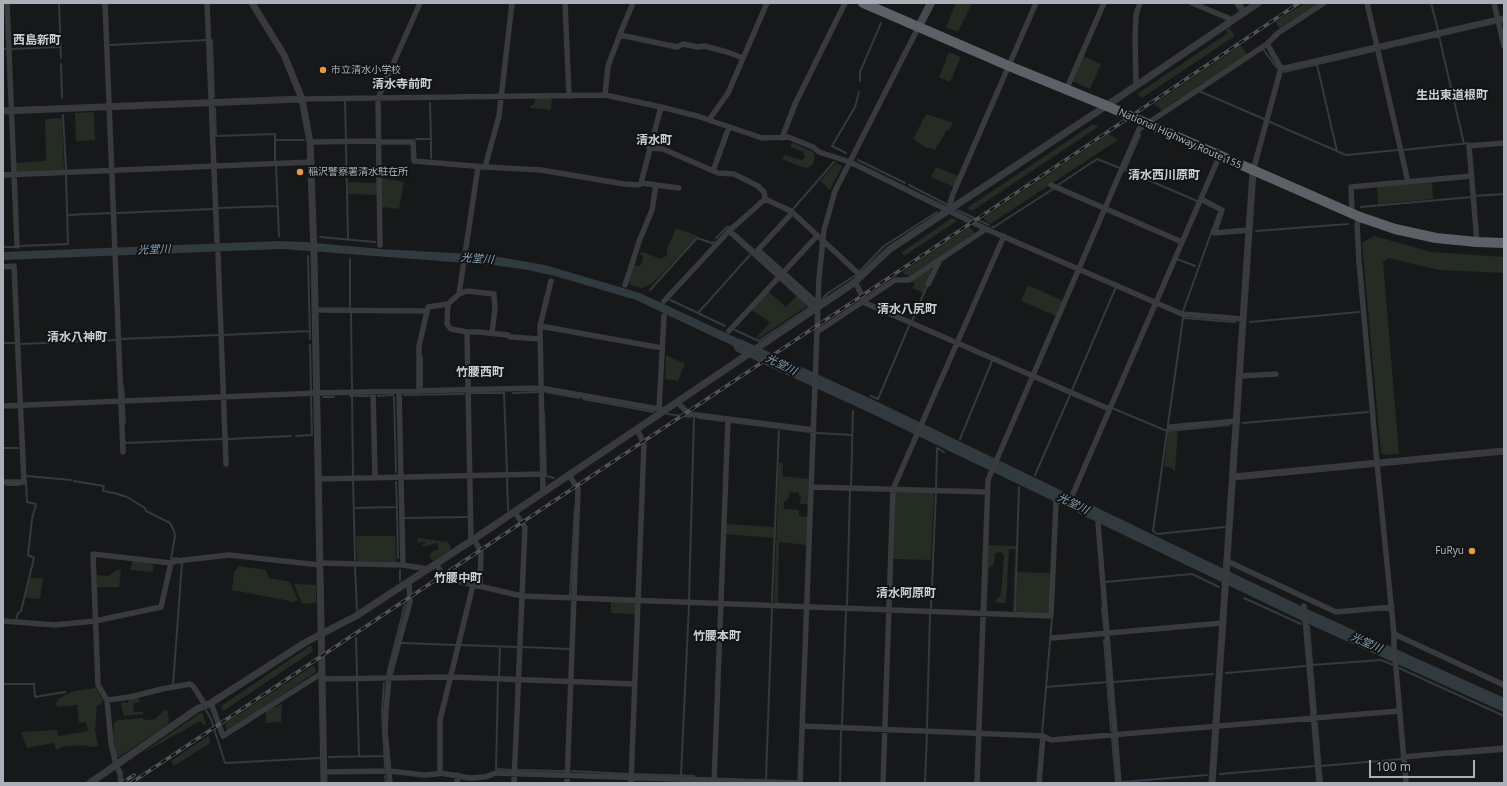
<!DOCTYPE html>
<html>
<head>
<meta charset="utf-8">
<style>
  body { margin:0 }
  #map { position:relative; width:1507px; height:786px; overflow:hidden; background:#171819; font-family:"Noto Sans",sans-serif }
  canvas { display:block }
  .frame { position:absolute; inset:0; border:4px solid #abb0b8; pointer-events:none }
  .scale { position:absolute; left:1369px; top:760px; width:106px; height:18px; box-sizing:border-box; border:2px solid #abb0b8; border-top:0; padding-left:5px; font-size:12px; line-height:14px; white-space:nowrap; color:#abb0b8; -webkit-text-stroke:3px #121314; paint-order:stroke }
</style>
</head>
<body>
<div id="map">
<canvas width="1507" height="786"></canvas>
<div class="frame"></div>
<div class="scale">100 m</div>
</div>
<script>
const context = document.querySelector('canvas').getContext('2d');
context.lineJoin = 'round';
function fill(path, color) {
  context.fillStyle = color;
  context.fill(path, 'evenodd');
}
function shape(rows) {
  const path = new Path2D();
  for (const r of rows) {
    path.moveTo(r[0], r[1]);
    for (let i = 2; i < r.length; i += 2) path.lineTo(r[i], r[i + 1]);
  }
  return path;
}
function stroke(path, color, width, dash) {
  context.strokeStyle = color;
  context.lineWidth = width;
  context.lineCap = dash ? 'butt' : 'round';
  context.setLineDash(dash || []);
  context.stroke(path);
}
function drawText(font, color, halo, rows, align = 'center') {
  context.font = font + ' "Noto Sans","Noto Sans JP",sans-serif';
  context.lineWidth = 4;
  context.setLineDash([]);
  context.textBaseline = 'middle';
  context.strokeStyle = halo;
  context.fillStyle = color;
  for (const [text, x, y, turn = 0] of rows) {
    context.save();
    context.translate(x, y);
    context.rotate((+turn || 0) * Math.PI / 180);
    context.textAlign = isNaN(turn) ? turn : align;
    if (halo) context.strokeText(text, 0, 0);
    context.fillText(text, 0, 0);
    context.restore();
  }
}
fill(shape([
  [956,3,972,3,958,32,946,27],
  [1305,3,1319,3,1280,29,1275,22],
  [1229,28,1235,36,1142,98,1137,94,1228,33,1226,30],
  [1241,45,1247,54,1162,110,1154,104],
  [949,52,961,57,950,82,939,77],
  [1083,56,1101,64,1090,89,1072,81],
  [535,98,552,98,551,110,530,108,531,105,534,105],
  [94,112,95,140,76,141,75,113],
  [926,114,953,123,949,130,947,130,935,150,925,147,913,139],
  [62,118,64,171,18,173,16,171,16,163,46,161,45,119],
  [1093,124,1098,127,972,211,967,208],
  [1109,134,1118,140,990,224,983,218],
  [793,143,813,152,815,157,813,164,808,168,802,167,782,159,785,155,801,160,805,158,803,152,791,147,791,144],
  [836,163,842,166,830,190,820,181],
  [348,165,377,166,377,174,348,174],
  [936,167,958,176,954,187,931,177],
  [381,178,404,182,399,209,382,207],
  [1432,181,1433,199,1378,204,1377,187],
  [348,182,378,183,378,195,348,194],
  [952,218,957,221,904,256,902,252],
  [969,227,975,233,910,277,902,272],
  [676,228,696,235,697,237,660,276,651,284,642,288,630,285,629,281,633,265,640,266,642,262,643,256,640,253,641,252,646,253,660,259,663,258,667,255,667,249],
  [1374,236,1431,252,1504,257,1504,273,1439,270,1389,258,1383,262,1399,454,1385,455,1381,453,1362,243],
  [930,269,932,270,925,284,926,285,923,293,912,288,915,284,911,281],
  [1028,285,1063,301,1056,316,1021,301],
  [768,291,786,307,797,295,807,306,758,339,756,338,770,322,751,310],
  [666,355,685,364,678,381,665,379],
  [1178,431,1175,471,1170,467,1164,467,1168,432],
  [779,463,783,463,782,476,809,479,808,504,800,504,801,496,799,496,799,493,790,492,788,499,784,502,784,509,799,510,799,516,808,517,807,545,779,542,778,603,774,603],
  [897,491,934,493,931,560,893,559,895,493],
  [726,524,774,527,774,538,725,534],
  [356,536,395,536,396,562,357,561],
  [417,538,448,542,451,547,450,550,435,560,432,560,429,555,432,552,439,549,437,543,427,546,422,546,422,545,425,543,425,541,418,543],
  [987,545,1016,546,1014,612,1013,612,1015,549,1009,549,1006,603,997,603,995,601,1001,594,1004,555,1001,552,995,553,994,564,989,568,987,611,984,609],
  [133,560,151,563,154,566,153,572,130,570],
  [239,566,266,570,269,578,290,582,298,600,291,603,290,601,232,590,234,572],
  [116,570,121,570,119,587,97,587,96,575,109,576],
  [1017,572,1051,573,1050,611,1047,614,1016,613],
  [30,578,43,578,40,599,25,598],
  [294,584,316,585,316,603,302,604],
  [611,601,634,602,636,604,636,614,611,613],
  [311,645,313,651,223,711,221,706],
  [314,665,316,672,227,732,225,723],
  [96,688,103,700,100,705,97,705,95,730,98,746,92,747,84,745,61,747,56,750,54,743,27,748,21,732,57,730,58,736,88,731,86,722,79,723,77,705,57,707,56,703,59,698,74,691],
  [138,697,140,702,133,703,134,712,143,712,143,714,124,716,121,705,122,702,128,703,129,699],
  [280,704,282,705,281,722,266,723,266,710,272,707,277,707],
  [164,710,168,711,169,722,167,725,116,759,113,736,114,723,118,720,142,718,145,720,155,719],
  [202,712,206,723,204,725,200,721,139,755],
  [209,735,210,743,174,766,171,761]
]), '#242c24');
fill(shape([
  [279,241,305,242,381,249,488,255,545,265,640,293,756,347,748,353,636,300,555,276,528,270,493,265,282,249,3,260,3,252]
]), '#303a3f');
stroke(shape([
  [59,3,61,58],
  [1235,3,1239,10],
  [1431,3,1438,30],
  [1502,22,1504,21],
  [1439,36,1464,144],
  [212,40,214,97],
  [110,45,206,40],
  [3,49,6,49],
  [11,49,60,47],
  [1263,49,1277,68],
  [1382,49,1495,23],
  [61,64,62,98],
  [1317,65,1337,151],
  [1284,72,1374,51],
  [860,81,860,72,881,23],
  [1199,91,1264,119],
  [345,102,346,139],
  [215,108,216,136,275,134,275,161],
  [63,115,66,170],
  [1270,122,1346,155,1398,150],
  [1140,135,1125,170,1197,201],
  [416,139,431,139,430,103],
  [431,139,431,158],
  [275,140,304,140],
  [346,145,348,239],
  [1403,150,1469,143],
  [846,153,832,146,855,107,859,92],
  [858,160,905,183],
  [276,166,279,236],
  [909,185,946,204],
  [1058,185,1097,159,1120,168],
  [1474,196,1504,194],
  [1361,207,1472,197],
  [218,208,277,206],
  [793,209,834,162],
  [957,210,989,225],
  [116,213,214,209],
  [67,215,111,213],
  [992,227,994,227,1053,189],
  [1256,231,1348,224],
  [735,233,755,251],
  [320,237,375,242],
  [716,238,727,227,729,227],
  [19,246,68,244,66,175],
  [3,247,15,247],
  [308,256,310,339],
  [350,259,350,307],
  [1177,259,1195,266],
  [860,271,884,246,937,212],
  [650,290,697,238,712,243,714,242],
  [799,290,807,298],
  [822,299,828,293,856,275],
  [670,300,698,313,750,255],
  [1183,311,1218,214],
  [351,313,352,389],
  [698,313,725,326],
  [912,321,927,286],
  [1250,322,1359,312],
  [735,330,759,341,810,307],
  [223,335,309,331],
  [121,339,218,335],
  [3,343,15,343],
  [21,344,116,340],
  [310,345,311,390],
  [422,357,422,386],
  [123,386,124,397],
  [1072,390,1116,287],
  [546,392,579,398],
  [471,393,504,393],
  [504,393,507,472],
  [513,393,538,392],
  [404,395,464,394],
  [350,396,369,396],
  [352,396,353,476],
  [378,396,393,395],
  [871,396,878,399,909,326],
  [323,397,334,397],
  [394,397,396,472],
  [583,399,653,412],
  [853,402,855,399],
  [868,404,869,401],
  [124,405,125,423],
  [1112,408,1167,431,1229,425],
  [544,412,546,476,554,478],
  [667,414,690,417],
  [699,418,723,421],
  [731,422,809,432],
  [1243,423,1368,412],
  [817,433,852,435],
  [296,436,312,435,311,397],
  [228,439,291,436],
  [960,439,992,361],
  [125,441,125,443,222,439],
  [945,447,947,442],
  [956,447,957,444],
  [3,448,18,448],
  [1035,475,1070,395],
  [26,476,71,480],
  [507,477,508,510],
  [353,480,355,560],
  [74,481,104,486,103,491,114,493,127,497,145,508,146,511,170,523,174,531,175,536,171,559,177,558],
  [396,482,397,509],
  [1019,482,1019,477],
  [1032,483,1033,479],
  [7,485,20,485],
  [851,485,853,411],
  [936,489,937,448,944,452],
  [354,508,397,507],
  [397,511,398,558],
  [1095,513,1095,520],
  [405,518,468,517],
  [1225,527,1157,534,1153,531,1183,318,1235,322],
  [355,567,357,610],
  [400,570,400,581],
  [1105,582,1192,574,1219,587],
  [570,594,575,508],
  [1244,598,1301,624],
  [689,599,694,417],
  [772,601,779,428],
  [847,605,850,490],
  [931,608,936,493],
  [1102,608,1104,628],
  [1015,611,1019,487],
  [1309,617,1309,623],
  [16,620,18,613,21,611,34,558,28,555,32,519,36,504,27,502,26,481],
  [1309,626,1316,713],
  [356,638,357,675],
  [1104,640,1111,731],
  [402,643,455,645],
  [461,645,517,647],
  [523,647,569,649],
  [1312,665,1381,660,1393,665],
  [1399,668,1504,716],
  [1226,673,1306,666],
  [387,674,405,604],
  [499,676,500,647],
  [357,681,359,756],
  [498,681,496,769,512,770],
  [1113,682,1213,674],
  [384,683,382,713,385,767],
  [3,684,34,684,35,697,65,692],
  [173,685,182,563,180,563],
  [1046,687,1108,682],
  [206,710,211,719,225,763,319,758],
  [1317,723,1322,783],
  [842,725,846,612],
  [927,728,930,613],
  [1042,734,1052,618],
  [1112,739,1116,783],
  [1453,755,1504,751],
  [329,757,384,756],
  [1321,766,1402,759],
  [518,770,564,771],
  [572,771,628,774],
  [634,774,694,776],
  [1220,774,1315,766],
  [681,775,689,605],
  [385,776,386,783],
  [766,779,772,608],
  [1122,782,1207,775],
  [840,783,841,730],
  [925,783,927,733]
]), '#303a3f', 2);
stroke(shape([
  [740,346,873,407,1309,617,1504,705]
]), '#303a3f', 13);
stroke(shape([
  [7,3,17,246],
  [105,3,123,452],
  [207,3,217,241],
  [565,3,569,96],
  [1192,3,1233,20],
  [1239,3,1244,12],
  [1367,3,1408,182],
  [1494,3,1504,46],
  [620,35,677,47,683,44,697,47,704,46,727,52,743,58],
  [1267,44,1281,68,1285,68,1504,18],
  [1136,86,1135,38,1136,15,1140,3],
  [1066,90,1104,3],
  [605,95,608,66,622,29,633,3],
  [302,99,605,95,661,107,697,116,762,138,788,137,813,147,819,152,850,162,986,229,1182,314,1243,319],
  [709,120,728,93,767,3],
  [782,138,795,104,845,3],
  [310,142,379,141],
  [379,142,413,142,414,161,485,167,541,170,624,184,639,185,641,183,679,188],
  [649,148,663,149,718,173,734,174,758,186,764,192,765,199],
  [485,167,499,116,512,3],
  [713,171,729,127],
  [1253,171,1281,68],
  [3,175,312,162],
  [641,183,661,107],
  [1051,185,1182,242],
  [1201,199,1222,210,1214,233,1249,230],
  [948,210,953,194,1036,3],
  [792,213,758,250,818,304],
  [1352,214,1351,187,1471,176],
  [1360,217,1357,225,1359,261,1377,463,1394,634,1394,646,1406,783],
  [729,231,815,309],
  [1477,242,1469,146,1504,143],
  [380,245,378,98,420,3],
  [218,254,226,464],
  [3,267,14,266,24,482,3,482],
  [855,282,865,301],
  [928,284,939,262],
  [625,285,640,239,652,210,656,185],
  [459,294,467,291,494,294,495,308,492,333],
  [664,301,729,231,765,199,791,211,861,276],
  [863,302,1109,409],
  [448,304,447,324,451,329,467,332,479,332,508,335,510,337,540,339],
  [315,310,427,311],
  [540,326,662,348],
  [729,331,817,236],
  [467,332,471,541],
  [817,332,895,280,909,280,986,229],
  [1240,376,1276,374],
  [419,391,419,346,428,307,448,304,459,294,478,167],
  [373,392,375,477],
  [399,392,403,565],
  [677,402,689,414,814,430],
  [3,406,317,393,541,388,664,410],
  [659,409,664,316],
  [1170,427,1237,421],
  [318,479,543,474],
  [811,487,987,492],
  [543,491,540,326,551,281],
  [1072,496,1219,157],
  [1098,523,1119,783],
  [474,539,481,552,480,586],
  [1227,561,1336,612,1392,607],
  [320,563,403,565,428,569],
  [436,563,444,578,522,596,1051,616,1056,502],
  [1304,606,1319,783],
  [3,621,55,625,95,621,161,607,171,563,176,561,229,555,320,565],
  [1394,634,1504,685],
  [1052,638,1223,623],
  [322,679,451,677,635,684],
  [107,700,130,697,162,689,190,684,193,686,206,706],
  [211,703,223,736,322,673],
  [803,726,1043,736,1051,740,1399,711],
  [1403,757,1504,748],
  [324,772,390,771,424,775,436,774,440,773,470,778,485,777,496,773,800,783,819,278,824,230,835,191,919,26],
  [440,773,440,720,473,585],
  [121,783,120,773,116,765,111,743,107,700,98,685,93,554,171,563],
  [390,783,385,731,386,710,389,678,410,602,409,581],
  [457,783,457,775],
  [514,783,525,527,514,511],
  [567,783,578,489,569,475],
  [631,783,644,444,637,429],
  [714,783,728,419],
  [883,783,893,489,1004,236],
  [977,783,988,480,1139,129,1267,44,1278,33,1324,3],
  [1039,783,1043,736]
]), '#393a3e', 5.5);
stroke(shape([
  [252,3,284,55,302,99,310,142,314,254,324,783],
  [3,111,302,99],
  [1233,477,1504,451],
  [90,783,197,709,211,703,306,642,356,616,474,539,855,282,890,249,1112,102,1258,3],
  [1212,783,1253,171]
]), '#393a3e', 7);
stroke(shape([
  [919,26,931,3]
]), '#47494e', 8);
stroke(shape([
  [863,3,1009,66,1107,106,1360,217,1395,229,1436,238,1477,242,1504,243]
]), '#5d6066', 10);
const rail = shape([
  [122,783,134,775],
  [131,783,1106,133,1299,3]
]);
stroke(rail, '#505257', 3.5);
stroke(rail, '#121314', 2, [6]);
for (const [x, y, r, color] of [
  [323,70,4,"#e69b42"],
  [300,172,4,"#e69b42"],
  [1472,551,4,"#e69b42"]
]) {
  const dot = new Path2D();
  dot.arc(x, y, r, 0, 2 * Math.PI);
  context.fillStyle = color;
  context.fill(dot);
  stroke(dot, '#121314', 1.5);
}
drawText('10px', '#abb0b8', '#121314', [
  ["市立清水小学校",331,70],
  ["稲沢警察署清水駐在所",308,172],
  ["FuRyu",1464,551,"right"]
], 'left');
drawText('10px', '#abb0b8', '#121314', [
  ["National Highway Route 155",1180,139,24]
]);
drawText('italic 11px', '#84a1b1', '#121314', [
  ["光堂川",154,250,-2],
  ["光堂川",477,259,5],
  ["光堂川",781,365,26],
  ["光堂川",1073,504,26],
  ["光堂川",1366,643,24]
]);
drawText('bold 12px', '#cbcfd5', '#121314', [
  ["西島新町",37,41],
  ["清水寺前町",402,85],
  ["生出東道根町",1452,96],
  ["清水町",654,141],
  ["清水西川原町",1164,176],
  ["清水八尻町",907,310],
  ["清水八神町",77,338],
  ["竹腰西町",480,373],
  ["竹腰中町",458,579],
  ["清水阿原町",906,594],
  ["竹腰本町",717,637]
]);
</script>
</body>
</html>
